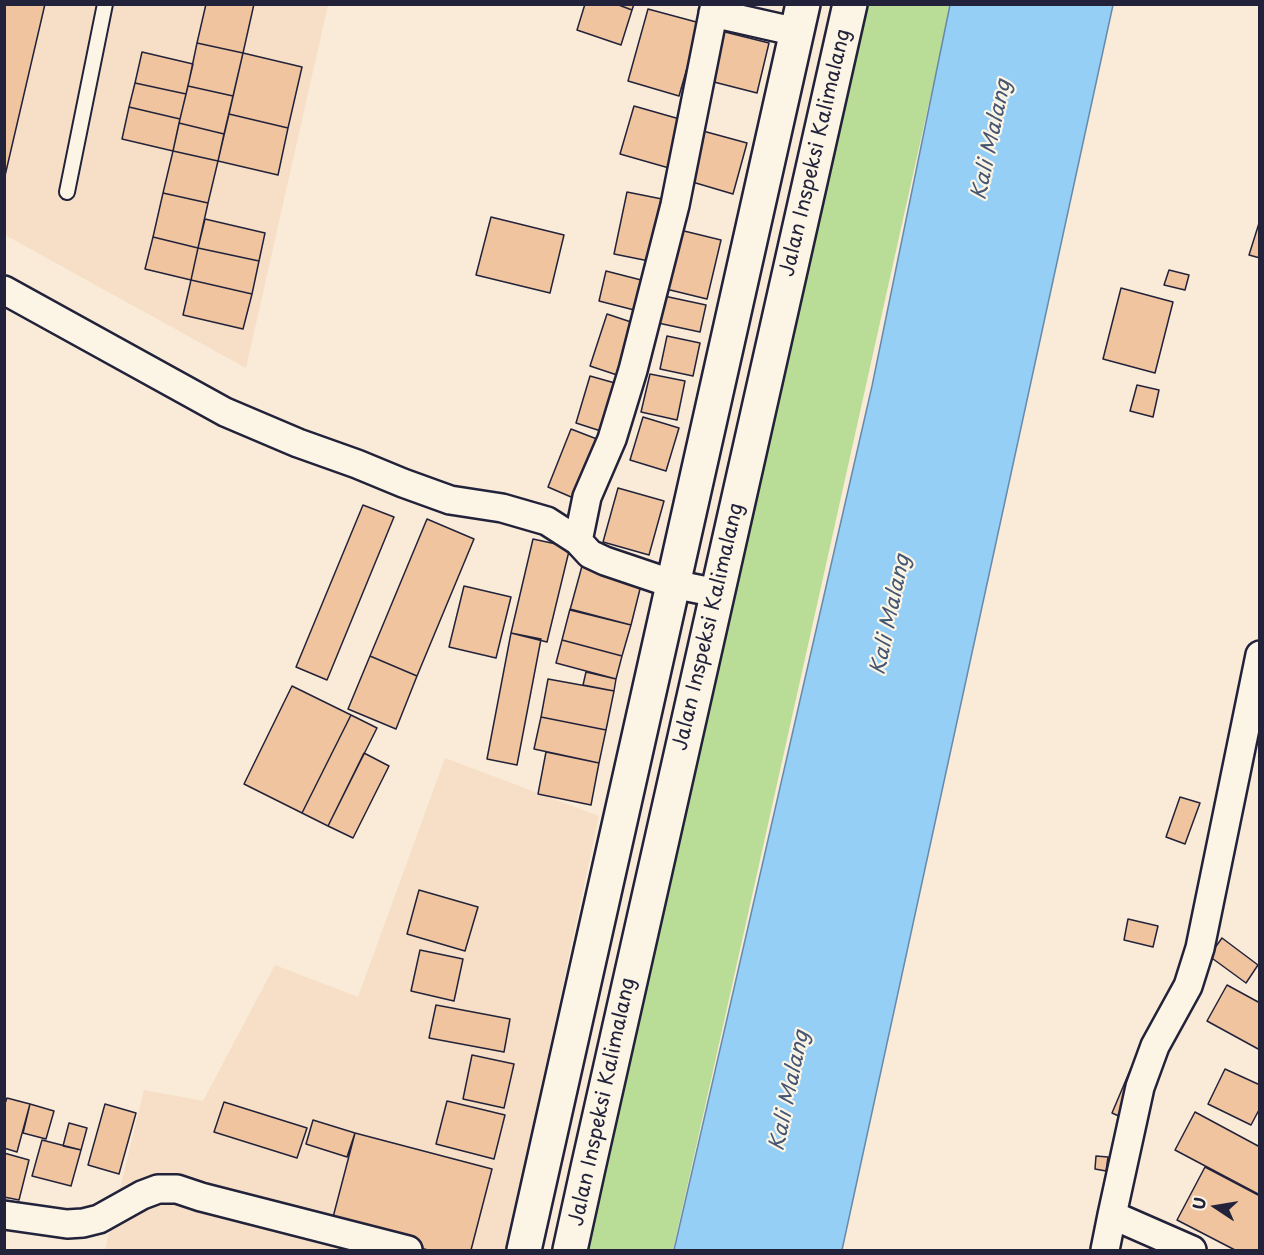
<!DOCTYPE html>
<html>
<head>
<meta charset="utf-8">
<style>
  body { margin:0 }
  #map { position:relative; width:1264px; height:1255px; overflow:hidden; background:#f9ebd7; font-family:"Playpen Sans",sans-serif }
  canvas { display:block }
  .frame { position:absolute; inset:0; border:6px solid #22223b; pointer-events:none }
  .north { position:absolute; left:1186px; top:1177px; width:60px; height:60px; -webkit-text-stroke:4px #fcf5e5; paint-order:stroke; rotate:282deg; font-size:16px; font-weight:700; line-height:24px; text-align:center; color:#22223b }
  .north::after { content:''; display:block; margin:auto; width:21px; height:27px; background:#22223b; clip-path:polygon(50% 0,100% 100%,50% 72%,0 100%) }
</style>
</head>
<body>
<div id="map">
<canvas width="1264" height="1255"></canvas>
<div class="frame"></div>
<div class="north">U</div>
</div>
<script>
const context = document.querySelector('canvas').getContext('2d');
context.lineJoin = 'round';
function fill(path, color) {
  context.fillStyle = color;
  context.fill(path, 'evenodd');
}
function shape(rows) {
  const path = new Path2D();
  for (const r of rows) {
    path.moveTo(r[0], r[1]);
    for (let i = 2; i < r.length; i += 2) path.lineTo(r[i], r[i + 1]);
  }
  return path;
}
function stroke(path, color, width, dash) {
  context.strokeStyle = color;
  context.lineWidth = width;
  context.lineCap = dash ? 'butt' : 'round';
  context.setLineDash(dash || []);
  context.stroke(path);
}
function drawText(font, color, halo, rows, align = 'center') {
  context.font = font + ' "Playpen Sans",sans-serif';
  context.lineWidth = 4.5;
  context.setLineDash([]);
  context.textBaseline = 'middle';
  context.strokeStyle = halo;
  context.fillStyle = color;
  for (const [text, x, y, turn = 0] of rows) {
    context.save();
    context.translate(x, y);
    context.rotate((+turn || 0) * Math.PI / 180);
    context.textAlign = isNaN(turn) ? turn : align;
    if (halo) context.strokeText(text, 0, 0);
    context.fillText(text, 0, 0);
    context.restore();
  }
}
fill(shape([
  [5,5,328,5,246,368,5,235],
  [445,758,599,816,506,1250,105,1250,144,1090,203,1101,275,965,358,997]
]), '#f6dfc6');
fill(shape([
  [850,5,950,5,935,76,673,1250,570,1250]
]), '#b9dc97');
const water = shape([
  [950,5,1113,5,842,1250,674,1250,872,386,950,5]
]);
fill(water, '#95cff5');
stroke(water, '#678aab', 1.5);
const building = shape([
  [4,4,45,4,4,180,4,4],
  [206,4,254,4,243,53,197,43,206,4],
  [585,4,616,4,632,10,621,45,577,30,585,4],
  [616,4,634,4,632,10,616,4],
  [648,9,700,23,679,96,628,81,648,9],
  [721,31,769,43,757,93,710,81,721,31],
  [197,43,243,53,233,96,188,86,197,43],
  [142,52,193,64,186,94,135,83,142,52],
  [243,53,302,67,288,128,229,114,243,53],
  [135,83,186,94,180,119,129,107,135,83],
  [188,86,233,96,224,134,179,123,188,86],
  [634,106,690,122,676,170,620,154,634,106],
  [129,107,180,119,173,151,122,139,129,107],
  [229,114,288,128,278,175,218,161,229,114],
  [179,123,224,134,218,161,173,151,179,123],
  [703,131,747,143,733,194,689,181,703,131],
  [173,151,218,161,208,203,163,193,173,151],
  [627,192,667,200,654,262,614,254,627,192],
  [163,193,208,203,198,248,153,237,163,193],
  [491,217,564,235,550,293,476,275,491,217],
  [205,219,265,233,259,261,198,248,205,219],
  [1260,220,1260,258,1249,255,1260,220],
  [680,230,721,240,707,299,666,289,680,230],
  [153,237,198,248,191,280,145,269,153,237],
  [198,248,259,261,252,294,191,280,198,248],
  [1169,270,1189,275,1185,290,1164,285,1169,270],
  [606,271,649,282,642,312,599,301,606,271],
  [191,280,252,294,243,329,183,315,191,280],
  [1121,288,1173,302,1155,373,1103,359,1121,288],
  [664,296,706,305,700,332,658,323,664,296],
  [607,314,640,325,623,377,590,366,607,314],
  [667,336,700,343,693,376,660,369,667,336],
  [650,374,685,381,677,420,641,412,650,374],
  [590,376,622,385,607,433,576,423,590,376],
  [1137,385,1159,390,1153,417,1130,411,1137,385],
  [643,417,679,428,666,471,630,460,643,417],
  [571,429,602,441,578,500,548,487,571,429],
  [618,488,664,501,649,555,603,542,618,488],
  [363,505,394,517,327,680,296,667,363,505],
  [427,519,474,539,417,676,370,656,427,519],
  [533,539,570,547,547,642,511,633,533,539],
  [582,566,642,581,631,625,570,610,582,566],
  [464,586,511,597,496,658,449,647,464,586],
  [570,609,631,625,622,656,562,640,570,609],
  [511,633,541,639,517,765,487,759,511,633],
  [562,640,622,656,616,679,556,663,562,640],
  [370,656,417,676,396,729,348,709,370,656],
  [586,672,616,679,614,691,583,685,586,672],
  [548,679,614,691,606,730,541,717,548,679],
  [292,686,351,715,302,813,244,784,292,686],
  [351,715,377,728,328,826,302,813,351,715],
  [541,717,606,730,599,763,534,749,541,717],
  [546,752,599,763,591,805,538,794,546,752],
  [364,753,389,766,353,838,328,826,364,753],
  [1180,797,1200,803,1185,844,1166,837,1180,797],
  [419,890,478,907,465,951,407,934,419,890],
  [1128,919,1158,926,1153,947,1124,940,1128,919],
  [1222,938,1258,965,1246,983,1209,956,1222,938],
  [420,950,463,959,454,1001,411,991,420,950],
  [1227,985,1260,1003,1260,1050,1207,1021,1227,985],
  [436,1005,510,1019,504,1052,429,1038,436,1005],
  [472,1055,514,1064,504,1108,463,1099,472,1055],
  [1131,1068,1141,1072,1121,1117,1112,1113,1131,1068],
  [1225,1069,1260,1085,1260,1108,1251,1125,1208,1104,1225,1069],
  [7,1098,30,1104,17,1152,4,1148,4,1106,7,1098],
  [447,1101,505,1115,494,1159,436,1144,447,1101],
  [224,1102,307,1128,297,1158,214,1132,224,1102],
  [30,1104,54,1111,46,1139,23,1133,30,1104],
  [105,1104,136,1113,119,1174,88,1165,105,1104],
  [1195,1112,1260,1147,1260,1195,1175,1150,1195,1112],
  [313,1120,355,1133,347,1157,306,1144,313,1120],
  [69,1123,87,1128,81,1150,63,1146,69,1123],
  [355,1133,492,1169,471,1250,428,1250,331,1225,355,1133],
  [42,1140,81,1150,71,1186,32,1176,42,1140],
  [4,1153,29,1160,19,1200,4,1197,4,1153],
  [1096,1156,1108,1157,1106,1171,1095,1169,1096,1156],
  [1205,1167,1260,1196,1260,1250,1235,1250,1177,1220,1205,1167]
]);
fill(building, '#efc49e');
stroke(building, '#22223b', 1.5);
const lane = shape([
  [67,192,105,4]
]);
const street = shape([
  [713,13,797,32],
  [4,290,225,412,298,443,357,464,403,483,450,500,502,508,547,521,578,541,590,554,605,561,673,584,717,593],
  [578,541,587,497,612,439,633,370,675,205,715,4],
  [4,1215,67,1224,83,1223,99,1219,142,1195,158,1189,177,1189,201,1197,408,1250],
  [1112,1215,1192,1250],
  [1105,1250,1112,1215,1140,1087,1155,1046,1188,986,1200,948,1260,655]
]);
const primary = shape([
  [524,1250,803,4],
  [570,1250,588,1168,850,4]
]);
stroke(lane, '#22223b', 18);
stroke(street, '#22223b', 32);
stroke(primary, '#22223b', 38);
stroke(lane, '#fcf5e5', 14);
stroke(street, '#fcf5e5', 27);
stroke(primary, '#fcf5e5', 33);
drawText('20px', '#22223b', '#fcf5e5', [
  ["Jalan Inspeksi Kalimalang",816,153,-77],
  ["Jalan Inspeksi Kalimalang",709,627,-77],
  ["Jalan Inspeksi Kalimalang",603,1102,-78]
]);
drawText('italic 21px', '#445673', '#fcf5e5', [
  ["Kali Malang",992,140,-78],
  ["Kali Malang",891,615,-78],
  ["Kali Malang",790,1091,-78]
]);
</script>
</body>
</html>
